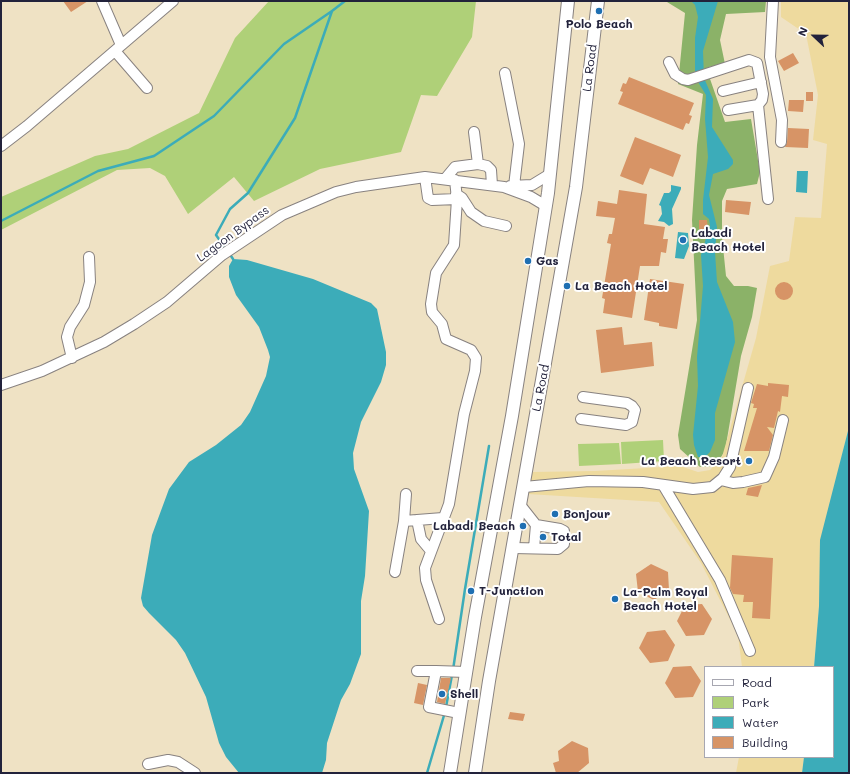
<!DOCTYPE html>
<html>
<head>
<meta charset="utf-8">
<style>
  body { margin:0 }
  #map { position:relative; width:850px; height:774px; overflow:hidden; background:#efe2c4; font-family:Mali,sans-serif }
  canvas { display:block }
  .frame { position:absolute; inset:0; border:2px solid #22223b; pointer-events:none }
  .legend { position:absolute; left:704px; top:666px; width:130px; height:92px; box-sizing:border-box; background:#fff; border:1px solid #a7a7b1; margin:0; padding:5px 7px; list-style:none; font-size:12px; color:#22223b }
  .legend li { display:flex; align-items:center; gap:8px; height:20px }
  .legend b { width:20px; border:1px solid #a7a7b1 }
  .north { position:absolute; left:794px; top:16px; width:40px; height:40px; -webkit-text-stroke:3px #fff; paint-order:stroke; rotate:292deg; font-size:11px; font-weight:700; line-height:16px; text-align:center; color:#22223b }
  .north::after { content:''; display:block; margin:auto; width:14px; height:18px; background:#22223b; clip-path:polygon(50% 0,100% 100%,50% 72%,0 100%) }
</style>
</head>
<body>
<div id="map">
<canvas width="850" height="774"></canvas>
<div class="frame"></div>
<ul class="legend">
<li><b style="height:5px;background:#fff"></b>Road</li>
<li><b style="height:11px;background:#afd078"></b>Park</li>
<li><b style="height:11px;background:#3cacb9"></b>Water</li>
<li><b style="height:11px;background:#d79466"></b>Building</li>
</ul>
<div class="north">N</div>
</div>
<script>
const context = document.querySelector('canvas').getContext('2d');
context.lineJoin = 'round';
function fill(path, color) {
  context.fillStyle = color;
  context.fill(path, 'evenodd');
}
function shape(rows) {
  const path = new Path2D();
  for (const r of rows) {
    if (r.length === 3) {
      path.moveTo(r[0] + r[2], r[1]);
      path.arc(r[0], r[1], r[2], 0, 2 * Math.PI);
      continue;
    }
    path.moveTo(r[0], r[1]);
    for (let i = 2; i < r.length; i += 2) path.lineTo(r[i], r[i + 1]);
  }
  return path;
}
function stroke(path, color, width, dash) {
  context.strokeStyle = color;
  context.lineWidth = width;
  context.lineCap = dash ? 'butt' : 'round';
  context.setLineDash(dash || []);
  context.stroke(path);
}
function drawText(font, color, halo, rows, align = 'center') {
  context.font = font + ' Mali,sans-serif';
  context.lineWidth = 4;
  context.setLineDash([]);
  context.textBaseline = 'middle';
  context.strokeStyle = halo;
  context.fillStyle = color;
  for (const [text, x, y, turn = 0] of rows) {
    context.save();
    context.translate(x, y);
    context.rotate((+turn || 0) * Math.PI / 180);
    context.textAlign = isNaN(turn) ? turn : align;
    if (halo) context.strokeText(text, 0, 0);
    context.fillText(text, 0, 0);
    context.restore();
  }
}
fill(shape([
  [269,1,476,1,472,37,437,96,421,95,401,152,320,169,254,201,234,177,188,214,165,176,150,168,117,170,1,230,1,197,95,156,128,149,199,113,235,38],
  [663,440,664,461,622,464,621,442],
  [619,443,621,464,579,466,578,444]
]), '#afd078');
fill(shape([
  [654,1,766,1,765,12,726,14,720,40,725,64,709,67,709,76,725,122,751,119,760,172,757,184,727,189,722,201,722,237,726,276,734,286,748,286,757,288,752,317,741,356,725,451,715,466,700,467,680,449,678,435,697,320,692,220,697,145,703,94,678,84,685,13,667,2]
]), '#8bb268');
fill(shape([
  [781,1,849,1,849,427,840,463,819,606,814,667,742,667,738,635,701,563,659,502,528,494,532,472,595,471,680,466,698,472,710,470,722,457,756,338,770,266,789,261,795,217,821,218,827,144,813,140,818,95,806,34,781,17],
  [739,757,804,757,802,773,736,773]
]), '#eeda9e');
fill(shape([
  [691,1,718,1,703,51,704,78,713,99,712,127,733,160,733,164,728,169,713,174,709,195,717,227,715,252,717,282,733,322,735,342,715,413,715,440,710,452,706,456,701,457,698,457,694,445,693,435,698,386,697,357,703,286,701,255,710,225,709,219,703,214,703,200,708,157,705,119,706,95,695,77,695,38,698,17,695,5],
  [797,171,808,171,807,193,796,192],
  [671,185,681,187,681,189,672,209,673,224,669,226,664,222,658,221,662,214,661,206,659,205,664,193,669,193,671,191],
  [678,232,688,233,689,246,684,259,675,258],
  [233,259,247,260,313,279,371,303,377,309,386,352,386,365,381,382,361,422,353,453,354,469,369,511,365,576,361,601,361,654,350,684,341,700,327,743,326,760,322,773,239,773,226,757,219,743,206,697,185,653,176,640,149,613,143,606,141,598,152,535,169,489,189,462,216,445,241,425,250,412,266,376,270,357,268,350,259,327,236,295,229,277,229,266],
  [849,427,849,773,802,773,804,757,833,757,833,667,814,667,819,606,820,540]
]), '#3cacb9');
stroke(shape([
  [1,221,98,171,154,156,214,116,284,44,332,11],
  [226,249,216,235,230,209,248,193,295,118,332,11,345,1],
  [229,253,233,259],
  [453,670,465,589,489,446],
  [446,707,452,675],
  [427,773,445,712]
]), '#3cacb9', 2.5);
fill(shape([
  [63,1,88,1,71,12],
  [793,53,799,63,784,71,778,61],
  [629,77,694,103,689,115,692,116,689,124,686,123,683,130,618,104,623,92,620,91,623,83,626,84],
  [806,92,813,92,813,101,806,101],
  [789,100,804,100,803,112,788,111],
  [788,128,809,129,808,148,785,147,787,142],
  [635,137,681,155,673,177,650,168,643,185,620,176],
  [619,190,647,194,644,224,665,227,663,239,668,239,666,253,661,252,659,266,640,266,632,318,603,313,605,299,602,298,611,244,607,243,609,234,612,234,615,218,596,216,598,201,617,204],
  [726,200,751,202,749,215,725,212],
  [699,220,707,220,708,229,699,229],
  [650,279,684,284,677,329,659,326,659,323,644,320],
  [784,291,9],
  [622,327,624,345,652,342,654,366,601,373,596,330],
  [768,383,789,385,788,397,782,396,780,412,778,411,774,428,767,427,773,435,769,451,744,451,757,408,753,408,754,404,751,403,757,384,768,386],
  [762,485,758,497,746,495,748,488],
  [732,555,773,558,770,619,752,618,753,602,743,602,744,595,733,594,730,588],
  [651,564,668,572,669,590,654,600,638,592,636,574],
  [702,604,712,619,704,635,686,636,677,621,685,605],
  [665,630,675,645,668,661,650,663,639,648,647,632],
  [691,666,701,681,693,697,675,698,665,683,673,667],
  [441,678,451,678,445,704,437,702],
  [418,683,427,685,423,705,414,703],
  [510,712,525,714,523,721,508,719],
  [572,741,588,748,589,763,577,773,556,773,553,763,559,761,558,751]
]), '#d79466');
const minor = shape([
  [102,1,121,45],
  [773,1,770,57,782,120,781,142],
  [115,51,147,88],
  [669,62,675,74,683,79,688,80,749,60,757,63,763,94,762,100,758,105,728,110],
  [505,73,519,144,514,186],
  [723,91,761,82],
  [758,105,768,199],
  [474,132,478,164],
  [1,146,27,126,173,1],
  [425,177,428,198,432,200,457,199],
  [445,179,455,167,478,164,487,166,491,170,492,185],
  [510,186,532,185,550,174],
  [456,194,462,198,471,212,484,221,506,226],
  [72,358,67,337,70,327,84,305,90,282,89,257],
  [1,385,42,371,104,342,134,324,167,302,222,255,282,215,336,192,356,187,425,177,504,187,531,197,546,206],
  [581,419,626,425,632,422,635,410,632,406,627,403,583,397],
  [721,480,733,483,743,482,765,477,774,457,783,420],
  [663,485,720,580,750,651],
  [524,487,589,481,643,482,693,489,712,487,723,478,730,467,748,388],
  [406,494,404,521,443,518],
  [417,520,421,539,431,551],
  [514,548,558,549,564,544,564,531,560,529,536,525,521,506],
  [534,548,536,525],
  [395,572,404,521],
  [439,619,426,580,425,568,449,504,464,414,475,371,476,358,471,350,446,339,442,324,432,312,431,304,436,273,454,245,457,199,455,180],
  [417,671,436,671],
  [459,713,429,707,436,671,466,672],
  [148,764,168,760,178,762,195,773]
]);
const major = shape([
  [450,773,475,617,512,416,548,193,568,1],
  [475,773,489,681,576,187,598,1]
]);
stroke(minor, '#888280', 12);
stroke(major, '#888280', 14);
stroke(minor, '#fff', 10);
stroke(major, '#fff', 12);
for (const [x, y, r, color] of [
  [599,11,4,"#1f6fb2"],
  [683,240,4,"#1f6fb2"],
  [528,261,4,"#1f6fb2"],
  [567,286,4,"#1f6fb2"],
  [749,461,4,"#1f6fb2"],
  [555,514,4,"#1f6fb2"],
  [523,526,4,"#1f6fb2"],
  [543,537,4,"#1f6fb2"],
  [471,591,4,"#1f6fb2"],
  [615,599,4,"#1f6fb2"],
  [442,694,4,"#1f6fb2"]
]) {
  const dot = new Path2D();
  dot.arc(x, y, r, 0, 2 * Math.PI);
  context.fillStyle = color;
  context.fill(dot);
  stroke(dot, '#fff', 1.5);
}
drawText('bold 12px', '#22223b', '#fff', [
  ["Polo Beach",599,24,"center"],
  ["Labadi",691,233],
  ["Beach Hotel",691,247],
  ["Gas",536,261],
  ["La Beach Hotel",575,286],
  ["La Beach Resort",741,461,"right"],
  ["Bonjour",563,514],
  ["Labadi Beach",515,526,"right"],
  ["Total",551,537],
  ["T-Junction",479,591],
  ["La-Palm Royal",623,592],
  ["Beach Hotel",623,606],
  ["Shell",450,694]
], 'left');
drawText('12px', '#22223b', '#fff', [
  ["La Road",590,68,-83],
  ["Lagoon Bypass",233,234,-36],
  ["La Road",541,388,-79]
]);
</script>
</body>
</html>
